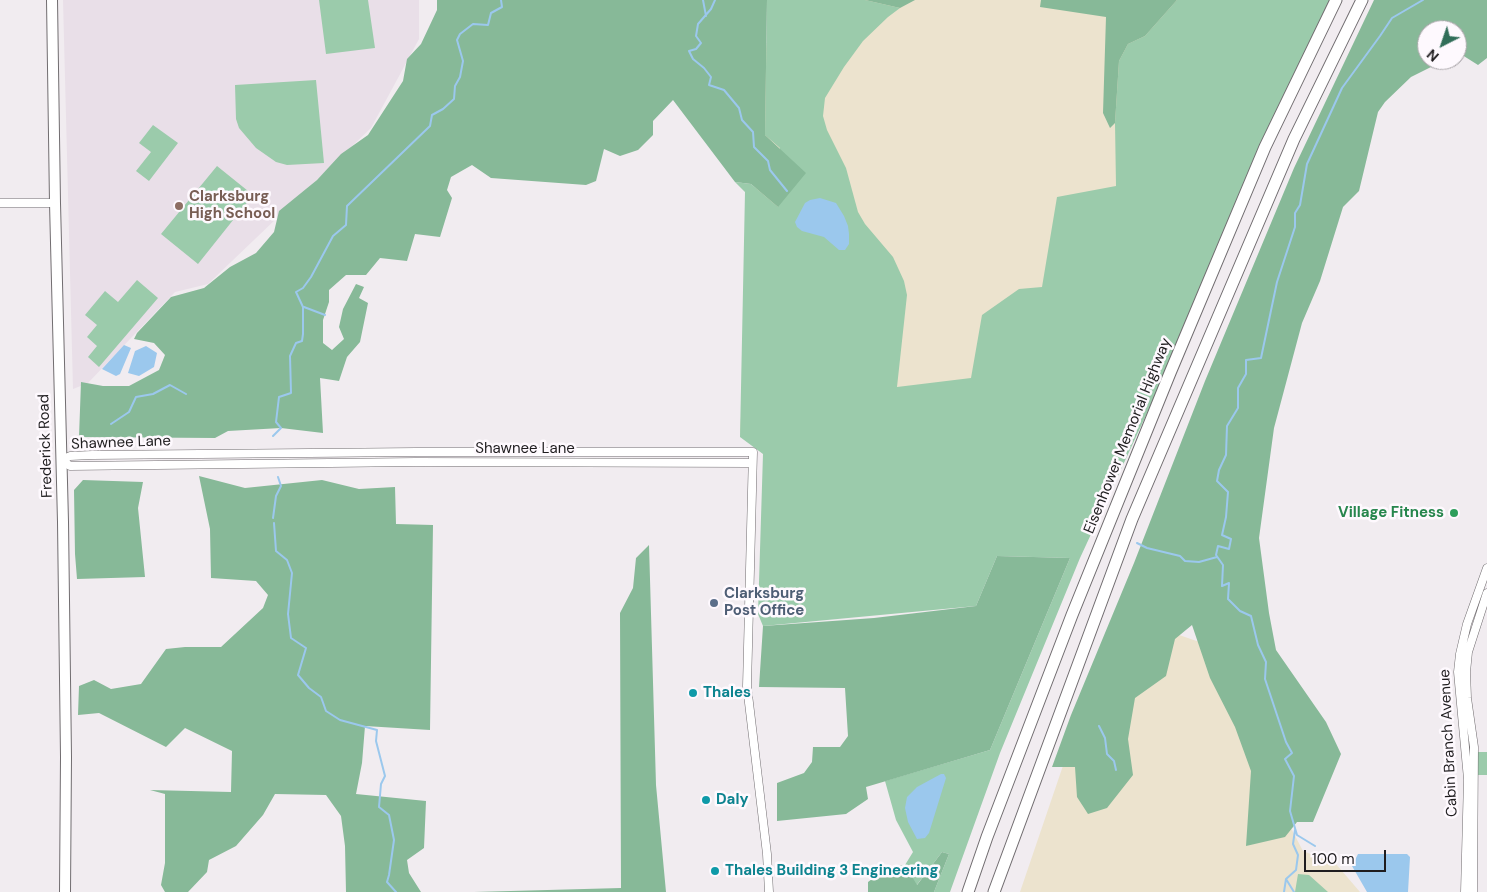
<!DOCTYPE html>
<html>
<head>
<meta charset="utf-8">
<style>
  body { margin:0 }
  #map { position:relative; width:1487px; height:892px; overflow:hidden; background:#f1ecf0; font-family:"DM Sans",sans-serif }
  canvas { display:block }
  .north { position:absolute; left:1417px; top:20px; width:50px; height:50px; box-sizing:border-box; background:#fef9fe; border:1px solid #a5a1a5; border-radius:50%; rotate:221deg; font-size:14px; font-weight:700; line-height:20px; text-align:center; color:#1f1d1f }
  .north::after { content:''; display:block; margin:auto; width:18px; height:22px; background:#316e59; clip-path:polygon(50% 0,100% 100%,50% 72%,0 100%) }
  .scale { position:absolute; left:1304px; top:850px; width:82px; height:22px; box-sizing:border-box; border:2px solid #1f1d1f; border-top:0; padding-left:6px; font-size:15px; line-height:18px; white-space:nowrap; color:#1f1d1f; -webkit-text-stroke:4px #fef9fe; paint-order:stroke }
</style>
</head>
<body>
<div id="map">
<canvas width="1487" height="892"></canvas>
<div class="north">N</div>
<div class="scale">100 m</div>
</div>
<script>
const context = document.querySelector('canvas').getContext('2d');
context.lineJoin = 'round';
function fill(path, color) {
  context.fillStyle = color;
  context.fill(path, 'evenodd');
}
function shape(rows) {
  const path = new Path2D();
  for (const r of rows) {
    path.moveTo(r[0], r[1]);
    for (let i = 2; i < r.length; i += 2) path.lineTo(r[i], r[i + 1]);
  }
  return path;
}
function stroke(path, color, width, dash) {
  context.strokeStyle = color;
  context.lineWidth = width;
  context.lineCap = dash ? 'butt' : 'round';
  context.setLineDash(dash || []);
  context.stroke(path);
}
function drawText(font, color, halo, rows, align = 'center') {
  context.font = font + ' "DM Sans",sans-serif';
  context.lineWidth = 5;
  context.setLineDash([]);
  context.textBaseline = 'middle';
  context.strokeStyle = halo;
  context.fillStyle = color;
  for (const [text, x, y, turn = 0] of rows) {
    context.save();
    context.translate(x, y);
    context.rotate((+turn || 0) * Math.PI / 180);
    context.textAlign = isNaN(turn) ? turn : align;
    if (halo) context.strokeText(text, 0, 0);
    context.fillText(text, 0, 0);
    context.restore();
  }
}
fill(shape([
  [775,0,1319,0,1070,558,774,457,740,431,764,59],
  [1115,613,1217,648,1261,762,1293,832,1303,851,1336,864,1360,892,1020,892]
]), '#ece3ce');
fill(shape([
  [63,0,419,0,419,39,371,128,208,284,175,292,88,383,73,389]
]), '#e9dfe8');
fill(shape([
  [319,0,368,0,375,48,326,54],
  [767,0,865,0,900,8,888,17,863,41,844,67,825,98,823,116,827,130,846,168,858,212,865,224,893,257,904,281,907,295,897,387,971,378,982,315,1019,289,1042,287,1057,197,1116,186,1115,123,1119,61,1128,44,1145,36,1177,0,1338,0,1080,558,1000,753,950,892,934,892,949,854,942,852,916,886,905,865,913,852,896,820,885,781,990,750,1070,558,997,556,976,606,763,626,758,614,763,454,740,437,745,192,735,182,751,184,778,207,780,148,765,135],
  [316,80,324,163,287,165,276,162,256,148,239,128,236,119,235,85],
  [153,125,178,143,149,181,136,171,151,152,139,143],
  [217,166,253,195,198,264,161,234],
  [137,280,158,298,99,367,88,357,97,346,87,337,97,325,85,315,105,291,118,302],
  [1477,752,1487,752,1487,775,1478,775],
  [1298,874,1309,875,1328,892,1295,892]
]), '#9bcbab');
fill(shape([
  [437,0,767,0,765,135,806,173,778,207,751,184,735,182,673,100,653,121,653,135,638,150,620,156,604,149,596,181,586,185,491,178,472,165,451,177,447,190,452,198,440,237,415,234,407,261,380,258,366,275,346,275,329,290,329,302,323,320,323,343,332,350,344,339,339,327,343,309,356,284,364,287,359,298,368,303,360,342,347,357,339,381,320,378,323,433,281,428,228,431,215,438,79,437,81,382,103,386,129,386,159,370,165,355,154,343,134,339,137,333,171,297,204,288,230,267,256,253,274,232,279,211,317,180,341,154,368,135,403,81,407,59,421,44,437,10],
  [865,0,915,0,900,8],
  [1041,0,1177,0,1145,36,1128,44,1119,61,1115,123,1110,128,1103,113,1106,17,1040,7],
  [1374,0,1487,0,1487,58,1478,65,1459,53,1457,54,1457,30,1427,30,1427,60,1445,60,1411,77,1385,102,1378,112,1359,191,1343,207,1320,281,1302,323,1274,428,1259,538,1269,613,1276,650,1326,722,1341,754,1313,822,1297,822,1285,837,1246,846,1251,771,1235,727,1210,678,1192,625,1175,639,1166,676,1135,698,1128,739,1133,775,1107,808,1088,814,1077,797,1075,767,1052,767,1071,715,1134,563,1205,381,1294,168],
  [199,476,245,488,322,480,359,489,395,487,396,524,433,525,430,730,365,726,362,763,356,794,426,801,424,848,407,860,409,873,421,892,346,892,345,846,341,816,326,795,275,794,263,815,236,846,209,860,207,872,188,892,165,892,161,885,165,863,165,794,150,790,231,792,232,751,185,728,166,747,99,713,78,715,79,686,94,680,111,689,141,684,166,649,185,647,221,647,263,608,268,595,256,581,211,578,210,529],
  [83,480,143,482,138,508,145,577,77,579,75,554,74,490],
  [649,545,656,785,666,892,474,892,621,888,620,613,633,588,636,558],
  [997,556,1070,558,990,750,866,787,868,799,846,814,777,821,777,783,804,773,812,762,813,747,840,747,848,736,845,688,759,687,763,626,874,618,976,606],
  [942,852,949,854,934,892,868,892,868,882,887,868,905,865,917,885]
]), '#87b998');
fill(shape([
  [820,198,836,203,844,216,848,226,849,234,849,244,845,250,839,250,824,237,802,231,797,227,795,222,805,203,810,200],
  [124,345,131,348,120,374,116,376,102,369],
  [146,346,157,353,154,367,139,376,128,373,135,351],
  [941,774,944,774,946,778,929,833,925,838,917,839,908,822,905,808,907,797,917,787],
  [1358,854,1407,854,1410,857,1408,892,1367,892,1352,866]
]), '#9bc8ed');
stroke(shape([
  [703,0,706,16],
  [715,0,711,9,698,24,696,36,701,43,696,49,689,51,693,59,704,68,711,77,709,85,724,90,739,108,742,120,753,132,754,147,768,161,770,170,787,191],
  [304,307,325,315],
  [111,424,129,412,136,397,153,394,170,385,186,394],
  [273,436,281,428,276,422,279,397,291,393,290,356,296,343,302,341,303,334,303,307,296,292,303,288,311,277,333,236,346,225,347,206,430,126,432,115,443,109,454,99,455,86,460,77,463,61,457,40,460,34,473,24,488,25,491,13,502,7,501,0],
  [273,518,276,496,281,486,278,477],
  [274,523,276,551,287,560,292,573,288,614,291,638,306,648,298,675,309,688,321,697,326,711,340,720,377,730,376,741,385,776,381,784,379,807,389,815,394,840,389,875,387,882,396,892],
  [1137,543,1147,548,1180,556,1185,561,1199,562,1217,557],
  [1099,726,1105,738,1107,754,1114,761,1116,770],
  [1315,846,1297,835,1290,811,1294,776,1285,759,1292,753,1286,742,1265,679,1266,662,1258,645,1251,616,1240,611,1228,599,1229,583,1222,586,1223,565,1216,555,1218,546,1229,549,1231,539,1222,535,1226,517,1228,492,1217,481,1219,470,1226,455,1227,426,1238,408,1238,388,1246,374,1246,360,1261,358,1277,282,1295,227,1295,213,1300,205,1307,164,1342,88,1380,36,1392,18,1423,0],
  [1286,879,1294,892],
  [1284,892,1286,879,1296,870,1298,855,1293,844,1295,830]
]), '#9bc8ed', 2);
const minor = shape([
  [0,203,55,203],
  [752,463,416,462,70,466,62,460,70,456,92,455,417,452,753,452,747,686,767,854,769,892],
  [1465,892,1468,779,1458,672,1460,654,1467,624,1487,568],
  [1473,892,1474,747,1467,698,1466,672,1468,652,1487,593]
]);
const major = shape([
  [52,0,55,203,63,522,66,757,65,892]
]);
const highway = shape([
  [968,892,987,837,1072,615,1170,373,1265,147,1336,0],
  [994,892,1132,519,1294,139,1362,0]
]);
stroke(minor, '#716d70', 9);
stroke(major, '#716d70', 12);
stroke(highway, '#716d70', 13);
stroke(minor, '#fff', 8);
stroke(major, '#fff', 10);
stroke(highway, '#fff', 11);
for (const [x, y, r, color] of [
  [179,206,5,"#8d6e63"],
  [1454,513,5,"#2e9e5b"],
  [714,603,5,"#5c6f8a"],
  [693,693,5,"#0f9aa8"],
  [706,800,5,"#0f9aa8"],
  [715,871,5,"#0f9aa8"]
]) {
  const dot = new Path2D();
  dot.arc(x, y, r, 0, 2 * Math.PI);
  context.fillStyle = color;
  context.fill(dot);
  stroke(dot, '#fef9fe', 2);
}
drawText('bold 15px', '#785e54', '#fef9fe', [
  ["Clarksburg",189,197],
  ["High School",189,214]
], 'left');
drawText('15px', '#1f1d1f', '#fef9fe', [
  ["Eisenhower Memorial Highway",1128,436,-68],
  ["Shawnee Lane",121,443,-2],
  ["Frederick Road",46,446,-92],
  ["Shawnee Lane",525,449],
  ["Cabin Branch Avenue",1449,743,-93]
]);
drawText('bold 15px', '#27864d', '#fef9fe', [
  ["Village Fitness",1444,513]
], 'right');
drawText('bold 15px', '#4e5e75', '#fef9fe', [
  ["Clarksburg",724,594],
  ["Post Office",724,611]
], 'left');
drawText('bold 15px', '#0d838f', '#fef9fe', [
  ["Thales",703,693],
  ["Daly",716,800],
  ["Thales Building 3 Engineering",725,871]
], 'left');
</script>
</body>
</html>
